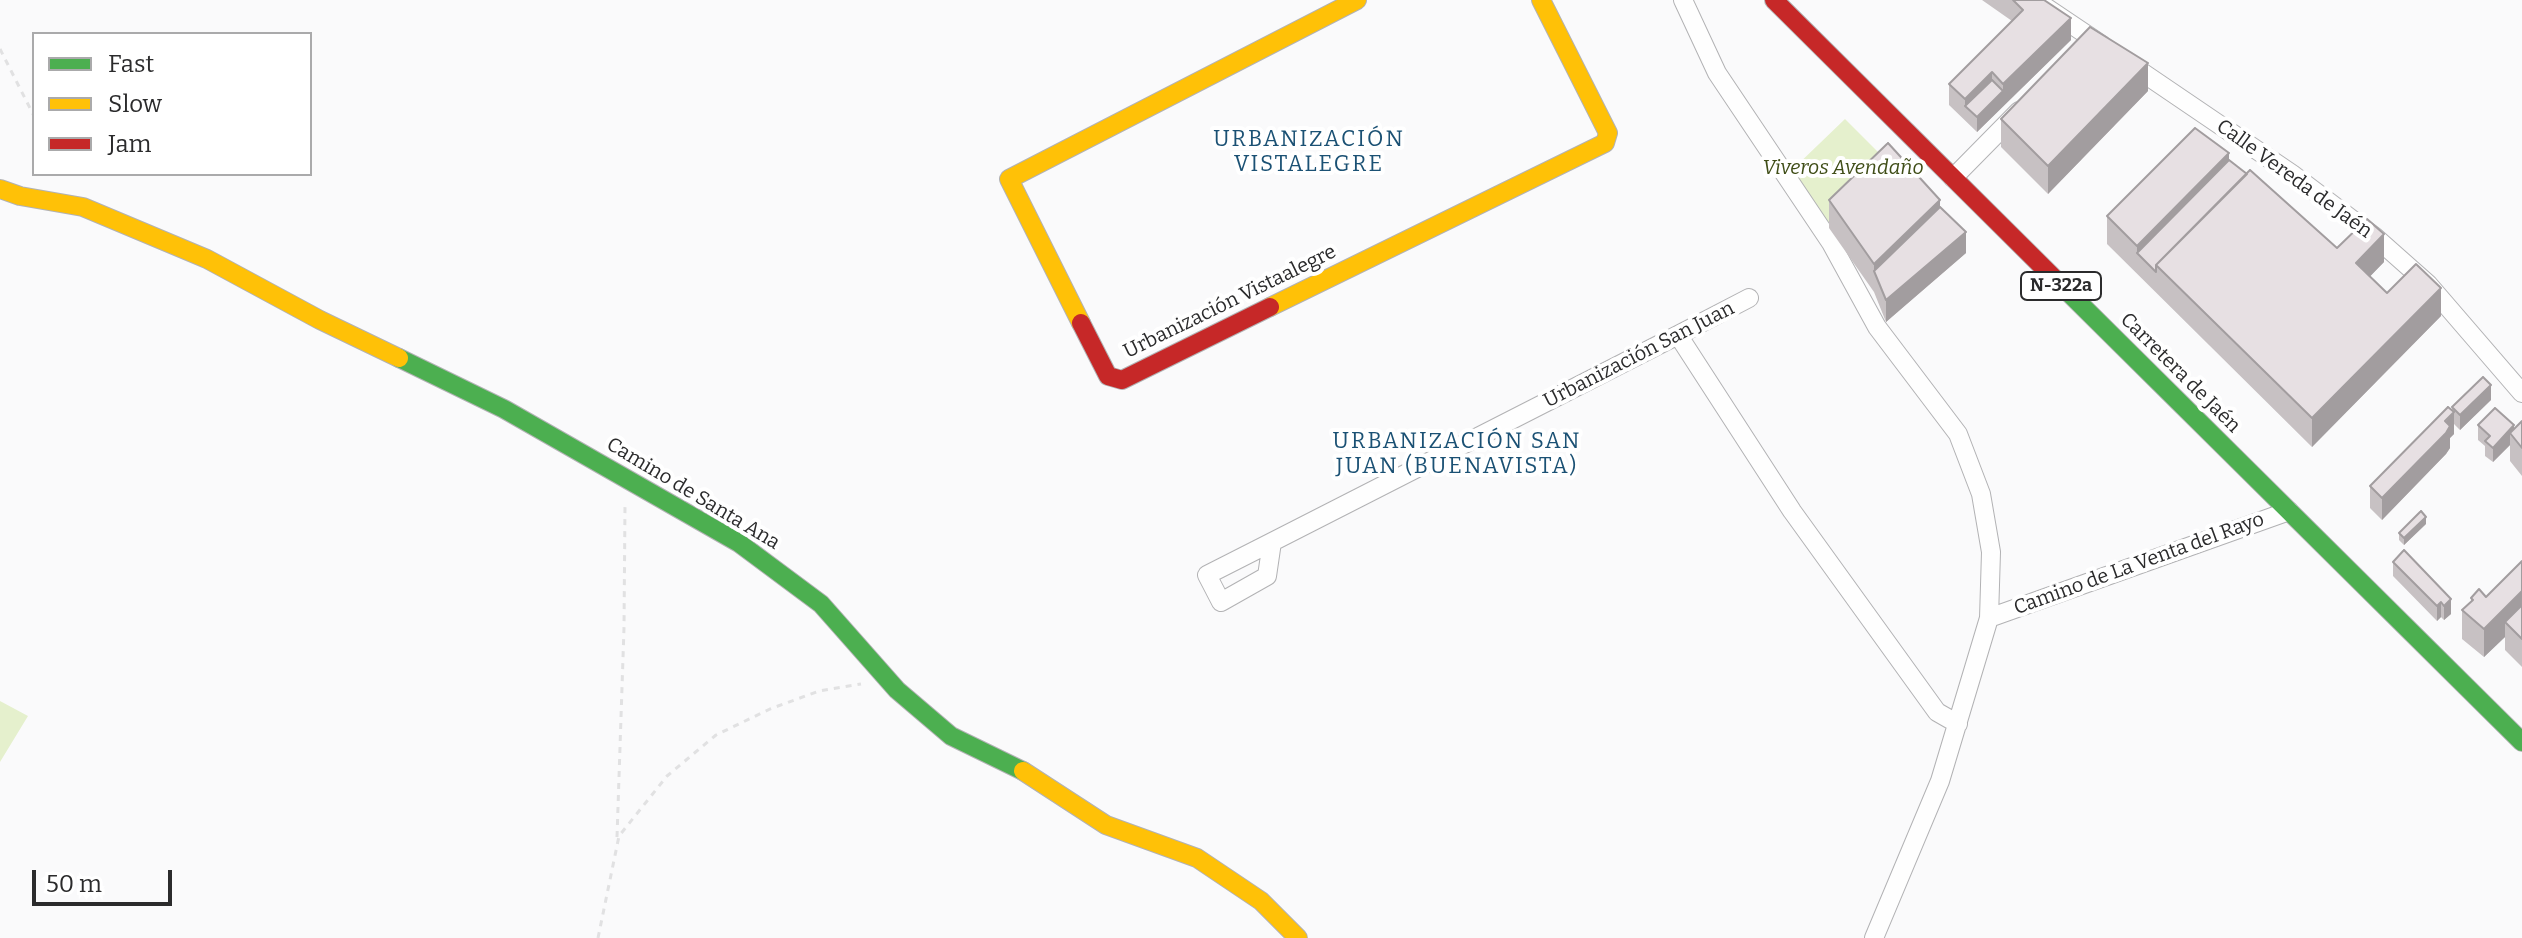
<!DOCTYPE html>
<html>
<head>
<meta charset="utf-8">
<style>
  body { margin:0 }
  #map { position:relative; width:2522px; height:938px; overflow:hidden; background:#fafafb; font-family:Bitter,serif }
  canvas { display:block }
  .legend { position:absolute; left:32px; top:32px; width:280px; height:144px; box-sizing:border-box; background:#fff; border:2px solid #aaaaab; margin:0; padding:10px 14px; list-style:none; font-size:24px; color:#2b2b2c }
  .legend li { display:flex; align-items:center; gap:16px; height:40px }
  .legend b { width:40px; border:2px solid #aaaaab }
  .scale { position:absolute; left:32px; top:870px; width:140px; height:36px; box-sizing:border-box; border:4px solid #2b2b2c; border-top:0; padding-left:10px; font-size:24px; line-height:28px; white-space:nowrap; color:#2b2b2c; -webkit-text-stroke:6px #fff; paint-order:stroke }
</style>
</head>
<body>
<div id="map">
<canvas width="2522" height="938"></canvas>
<ul class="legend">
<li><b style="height:10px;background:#4caf50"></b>Fast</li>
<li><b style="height:10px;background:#ffc107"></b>Slow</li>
<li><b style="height:10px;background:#c62828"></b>Jam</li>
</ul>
<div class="scale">50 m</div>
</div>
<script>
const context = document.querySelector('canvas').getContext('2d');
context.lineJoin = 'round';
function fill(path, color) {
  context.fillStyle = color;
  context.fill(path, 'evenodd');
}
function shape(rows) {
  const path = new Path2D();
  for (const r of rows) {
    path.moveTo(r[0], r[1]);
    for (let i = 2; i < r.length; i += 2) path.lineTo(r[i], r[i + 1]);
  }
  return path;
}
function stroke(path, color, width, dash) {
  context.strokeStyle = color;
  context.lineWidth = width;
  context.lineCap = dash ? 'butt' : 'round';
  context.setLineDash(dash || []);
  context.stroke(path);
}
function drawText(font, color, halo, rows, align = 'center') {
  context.font = font + ' Bitter,serif';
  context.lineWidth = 8;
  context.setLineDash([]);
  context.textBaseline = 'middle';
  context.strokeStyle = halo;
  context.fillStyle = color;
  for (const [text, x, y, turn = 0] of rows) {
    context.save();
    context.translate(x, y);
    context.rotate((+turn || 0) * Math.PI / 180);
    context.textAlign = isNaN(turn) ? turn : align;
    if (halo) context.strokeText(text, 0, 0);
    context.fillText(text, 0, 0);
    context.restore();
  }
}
fill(shape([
  [1845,119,1893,167,1829,228,1792,170],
  [0,701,28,716,0,762]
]), '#e5f0cd');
const street = shape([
  [1683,0,1717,73,1831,243,1877,327,1958,434,1981,494,1991,552,1989,618],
  [2035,0,2102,45],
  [2130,64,2292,174,2375,237,2428,284,2522,393],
  [1953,178,2019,111],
  [1678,335,1792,511,1937,712,1958,724],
  [1272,542,1267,576,1221,602,1207,575,1272,542,1678,335,1749,298],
  [1874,938,1940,781,1989,618,2289,511]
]);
const fast = shape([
  [2064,288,2522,742],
  [399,358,504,409,739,543,821,604,897,690,951,736,1023,771]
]);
const slow = shape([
  [0,189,20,196,83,207,207,259,320,320,399,358],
  [1270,307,1605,143,1608,133,1541,0],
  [1081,323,1009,179,1357,0],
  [1023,771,1106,825,1197,858,1261,901,1298,938]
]);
const jam = shape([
  [1774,0,2064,288],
  [1081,323,1108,376,1122,380,1270,307]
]);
stroke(street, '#b2b2b4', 20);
stroke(fast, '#b2b2b4', 20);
stroke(slow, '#b2b2b4', 20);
stroke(jam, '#b2b2b4', 20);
stroke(shape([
  [0,49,34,116],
  [617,837,624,628,625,505],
  [598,938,619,836,667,776,716,735,770,709,819,691,861,684]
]), '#e1e1e2', 3, [6, 6]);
stroke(street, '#fefefe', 18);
stroke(fast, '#4caf50', 18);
stroke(slow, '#ffc107', 18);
stroke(jam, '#c62828', 18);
fill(shape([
  [1982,0,2044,0,2071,40,1977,132,1949,105,1949,84,2012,21],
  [2148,91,2048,194,2001,147,2001,119],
  [2229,160,2337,248,2384,262,2370,276,2387,293,2441,316,2312,447,2107,244,2107,216],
  [1829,200,1940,207,1966,253,1886,322,1874,292,1829,228],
  [2491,400,2460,430,2454,424,2454,434,2450,438,2450,448,2446,454,2382,520,2370,508,2370,486,2452,411,2452,407],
  [2522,421,2522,476,2510,461,2510,445,2493,462,2485,456,2485,446,2478,440,2478,425,2514,429],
  [2426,524,2404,545,2399,540,2399,533],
  [2404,550,2451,614,2444,620,2441,617,2437,621,2393,576,2393,562],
  [2522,561,2522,667,2505,650,2505,637,2484,657,2462,639,2462,610,2471,602,2471,598,2486,597]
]), '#c7c1c3');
fill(shape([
  [2071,18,2071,40,1977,132,1977,117,2003,91,2003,84],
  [2148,63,2148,91,2048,194,2048,166],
  [1992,72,1992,94,1965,106,1965,99],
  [2229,153,2229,182,2137,253,2137,246],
  [1940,200,1940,228,1874,271,1874,264],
  [1966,232,1966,253,1886,322,1886,300],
  [2384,234,2384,262,2356,291,2356,263],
  [2441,288,2441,316,2312,447,2312,418],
  [2491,385,2491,400,2460,430,2460,415],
  [2454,412,2454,434,2450,438,2450,448,2446,454,2382,520,2382,498],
  [2514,425,2514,438,2510,433,2510,445,2493,462,2493,448],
  [2426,517,2426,524,2404,545,2404,538],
  [2522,591,2522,620,2505,622,2505,637,2484,657,2484,629],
  [2451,599,2451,614,2444,620,2444,606],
  [2441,602,2441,617,2437,621,2437,606]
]), '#a29d9f');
const building = shape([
  [2013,0,2044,0,2071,18,2003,84,1992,72,1965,99,1949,84,2023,10,2013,0],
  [2090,27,2148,63,2048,166,2001,119,2090,27],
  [1992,80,2003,91,1977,117,1965,106,1992,80],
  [2195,128,2229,153,2137,246,2107,216,2195,128],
  [1888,143,1940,200,1874,264,1829,200,1888,143],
  [2229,160,2247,174,2156,265,2156,272,2137,253,2229,160],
  [2250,170,2337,248,2367,219,2384,234,2356,263,2387,293,2416,264,2441,288,2312,418,2156,265,2250,170],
  [1940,207,1966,232,1886,300,1874,271,1940,207],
  [2483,377,2491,385,2460,415,2452,407,2483,377],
  [2448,407,2454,412,2445,421,2450,426,2446,433,2382,498,2370,486,2448,407],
  [2495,408,2514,425,2493,448,2485,441,2490,436,2478,425,2495,408],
  [2522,421,2522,448,2510,433,2522,421],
  [2421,511,2426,517,2404,538,2399,533,2421,511],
  [2404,550,2451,599,2444,606,2441,602,2437,606,2393,562,2404,550],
  [2522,561,2522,591,2484,629,2462,610,2473,600,2471,598,2479,589,2486,597,2522,561],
  [2522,605,2522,639,2505,622,2522,605]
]);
fill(building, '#e7e0e3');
stroke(building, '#a29d9f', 2);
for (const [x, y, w] of [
  [2061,286,80]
]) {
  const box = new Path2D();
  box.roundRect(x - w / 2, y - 14, w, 28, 6);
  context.fillStyle = '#fff';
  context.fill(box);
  stroke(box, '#2b2b2c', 2);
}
drawText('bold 18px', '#2b2b2c', null, [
  ["N-322a",2061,286]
]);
drawText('italic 20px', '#404e18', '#fff', [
  ["Viveros Avendaño",1843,168]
]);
drawText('20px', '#2b2b2c', '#fff', [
  ["Calle Vereda de Jaén",2294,179,36],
  ["Urbanización Vistaalegre",1230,302,-26],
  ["Urbanización San Juan",1639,355,-27],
  ["Carretera de Jaén",2180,373,45],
  ["Camino de Santa Ana",693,494,31],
  ["Camino de La Venta del Rayo",2139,564,-20]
]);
context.letterSpacing = '2px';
drawText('22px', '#1b5174', '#fff', [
  ["URBANIZACIÓN",1309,140],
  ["VISTALEGRE",1309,165],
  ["URBANIZACIÓN SAN",1457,442],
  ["JUAN (BUENAVISTA)",1457,467]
]);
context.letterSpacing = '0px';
</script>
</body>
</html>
